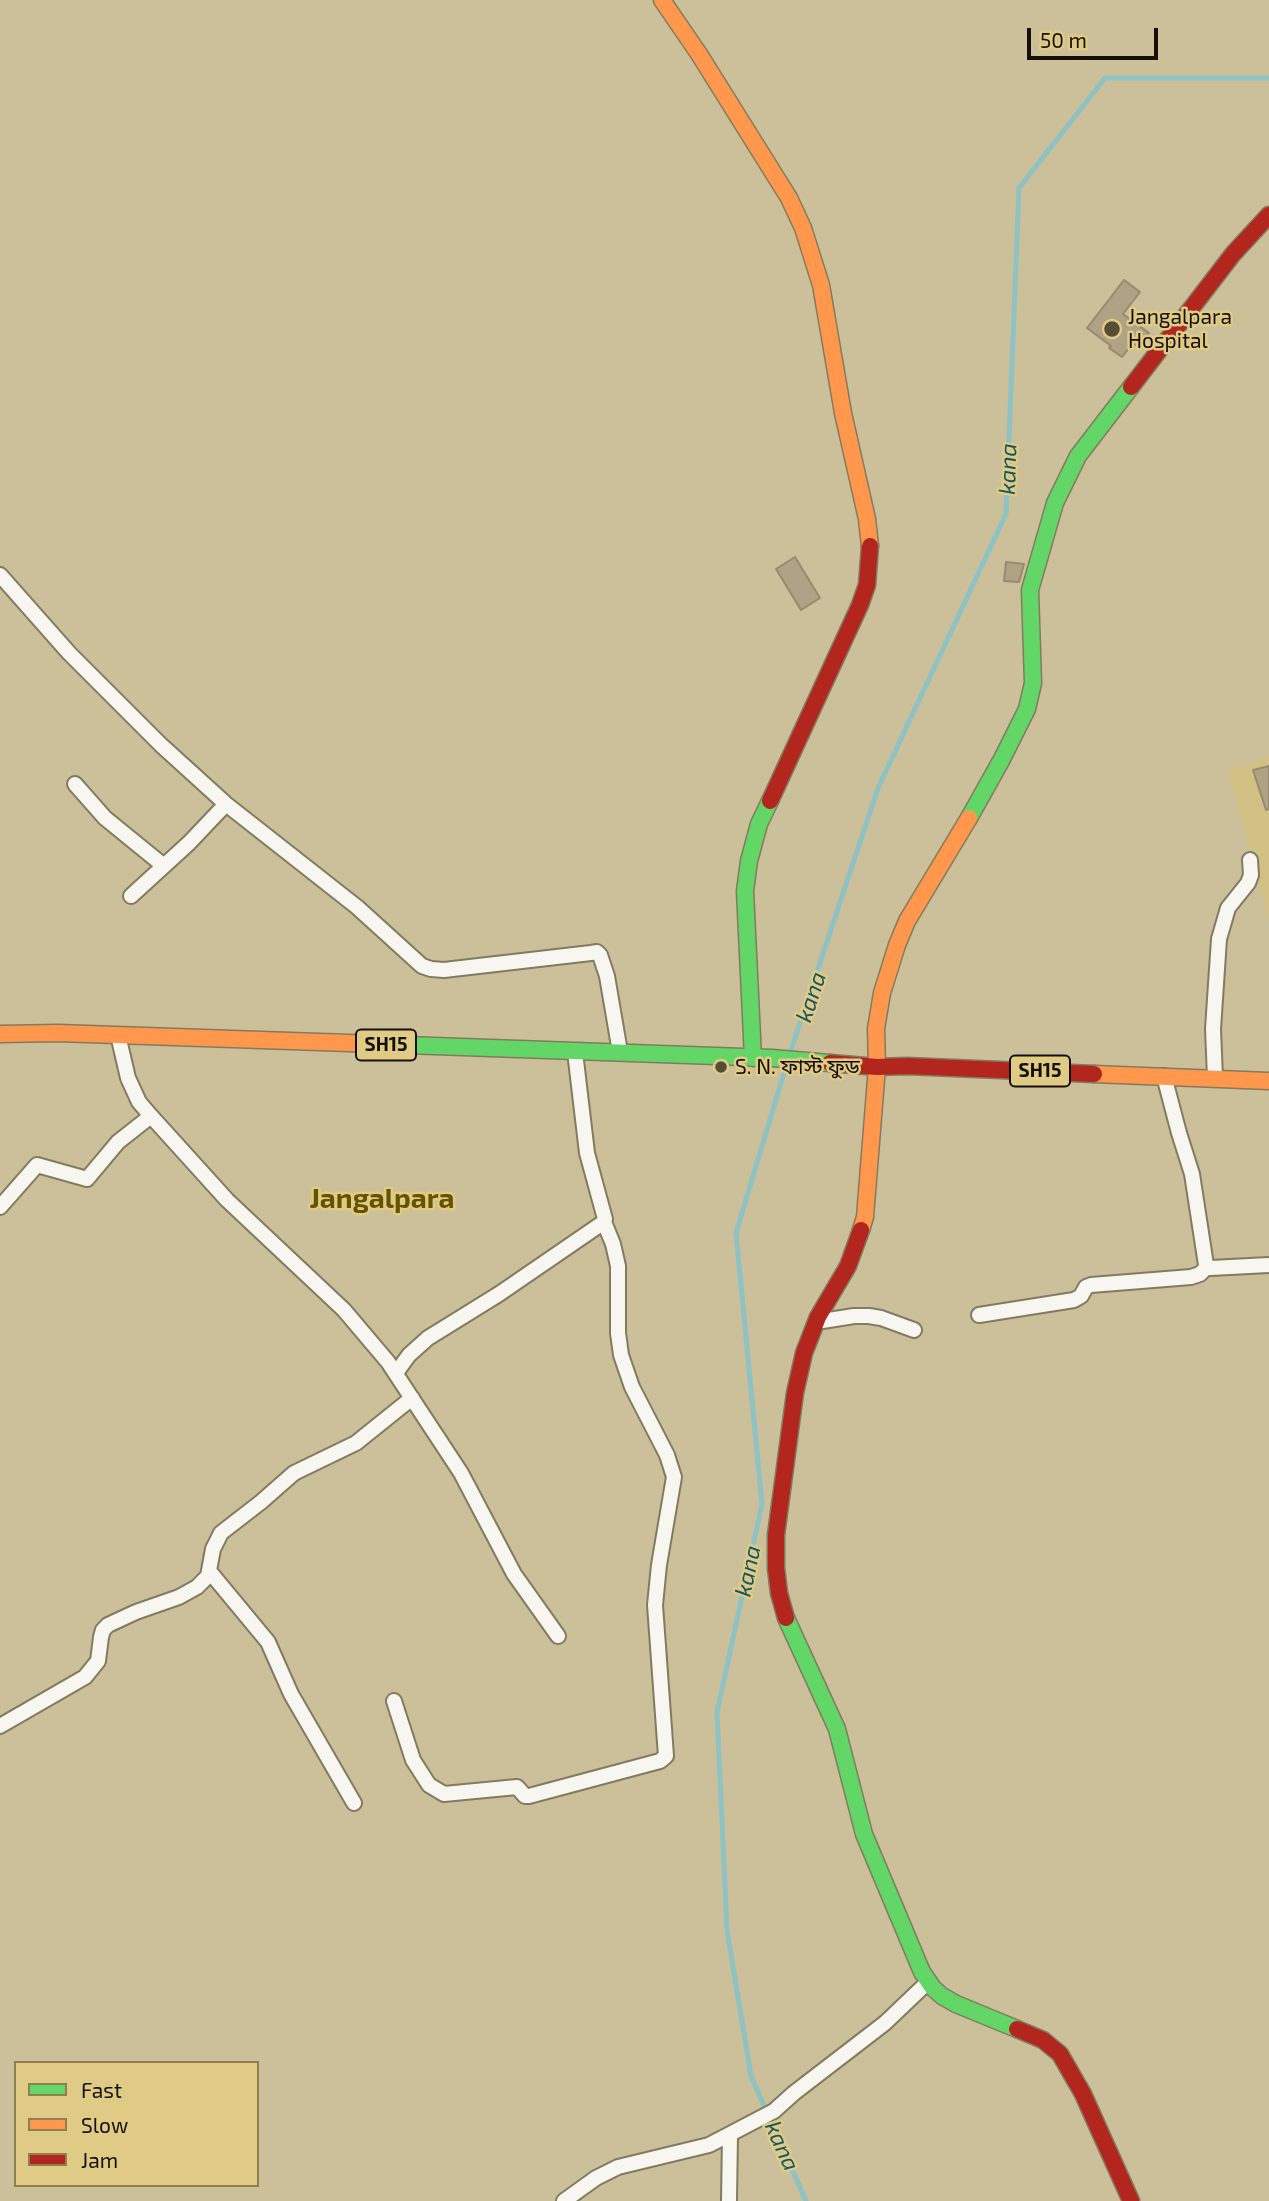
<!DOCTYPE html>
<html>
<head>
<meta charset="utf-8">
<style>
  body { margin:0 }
  #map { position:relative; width:1269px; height:2201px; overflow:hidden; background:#cbc099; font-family:"Exo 2",sans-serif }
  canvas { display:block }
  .legend { position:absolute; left:14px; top:2061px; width:245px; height:126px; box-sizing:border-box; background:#dfcb85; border:2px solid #8f8050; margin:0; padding:9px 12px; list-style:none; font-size:21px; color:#160f00 }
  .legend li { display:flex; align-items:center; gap:14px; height:35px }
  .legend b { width:35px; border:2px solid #8f8050 }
  .scale { position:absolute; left:1027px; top:28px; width:131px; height:32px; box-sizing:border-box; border:4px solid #160f00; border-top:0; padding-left:9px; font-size:21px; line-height:24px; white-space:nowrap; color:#160f00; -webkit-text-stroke:5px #dfcb85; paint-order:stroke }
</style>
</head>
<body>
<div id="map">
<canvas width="1269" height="2201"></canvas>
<ul class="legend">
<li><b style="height:9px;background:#63d668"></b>Fast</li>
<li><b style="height:9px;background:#ff974d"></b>Slow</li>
<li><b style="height:9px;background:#b3261e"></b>Jam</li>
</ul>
<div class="scale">50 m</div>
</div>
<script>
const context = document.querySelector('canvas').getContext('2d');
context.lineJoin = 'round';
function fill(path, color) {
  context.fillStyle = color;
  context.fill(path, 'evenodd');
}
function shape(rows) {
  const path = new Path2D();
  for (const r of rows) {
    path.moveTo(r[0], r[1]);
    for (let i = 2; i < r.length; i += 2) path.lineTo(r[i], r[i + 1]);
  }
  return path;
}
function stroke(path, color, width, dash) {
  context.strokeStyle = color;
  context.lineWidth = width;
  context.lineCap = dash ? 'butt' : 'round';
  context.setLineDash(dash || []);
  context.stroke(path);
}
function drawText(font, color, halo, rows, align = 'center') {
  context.font = font + ' "Exo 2","Noto Sans Bengali",sans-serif';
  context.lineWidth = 5;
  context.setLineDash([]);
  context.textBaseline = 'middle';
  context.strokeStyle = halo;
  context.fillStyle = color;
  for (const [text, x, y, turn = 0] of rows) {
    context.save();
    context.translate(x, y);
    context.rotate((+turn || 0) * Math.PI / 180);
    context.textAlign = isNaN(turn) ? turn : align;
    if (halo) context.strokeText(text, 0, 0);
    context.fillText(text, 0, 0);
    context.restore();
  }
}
fill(shape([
  [1269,757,1269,919,1228,770]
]), '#d2c184');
stroke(shape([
  [790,1053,878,788,1006,514,1019,188,1105,78,1269,78],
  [786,1066,736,1233,762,1504,717,1712,727,1930,751,2076,806,2201]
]), '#8ec2c3', 5);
const building = shape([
  [1124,280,1140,292,1123,314,1149,333,1139,347,1133,343,1122,357,1109,348,1111,346,1087,328,1124,280],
  [795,557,820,598,801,610,776,569,795,557],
  [1006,562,1024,564,1019,582,1004,581,1006,562],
  [1269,766,1269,809,1266,810,1253,770,1269,766]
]);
fill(building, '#afa285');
stroke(building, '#978a6d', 2);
const street = shape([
  [0,575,69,653,161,745,226,804,357,907,422,966,431,969,444,970,591,953,597,952,600,955,607,976,620,1052],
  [75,784,105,818,164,866],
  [131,896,189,843,226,804],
  [118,1035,128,1078,139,1102,151,1116,227,1200,344,1310,388,1362,461,1473,514,1574,558,1636],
  [1164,1076,1179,1133,1192,1174,1206,1265,1211,1268,1269,1265],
  [1215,1078,1213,1029,1219,939,1228,908,1248,883,1251,875,1250,860],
  [0,1207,37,1165,87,1179,118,1142,151,1116],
  [979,1315,1074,1300,1081,1296,1086,1287,1091,1285,1191,1277,1200,1274,1207,1267],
  [816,1322,854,1316,869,1316,881,1318,914,1330],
  [396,1373,409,1355,428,1338,499,1294,604,1222,605,1219,587,1153,575,1052],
  [210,1572,268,1642,291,1694,354,1803],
  [394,1701,413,1760,429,1785,444,1794,517,1787,525,1796,529,1796,660,1761,666,1756,655,1605,659,1565,674,1477,667,1455,632,1387,621,1355,618,1333,618,1266,613,1244,604,1222],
  [0,1726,85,1677,98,1661,101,1637,103,1630,108,1625,136,1612,179,1597,197,1587,208,1576,213,1549,221,1533,261,1502,294,1473,356,1443,412,1398],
  [564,2201,596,2178,618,2167,709,2145,774,2111,794,2093,885,2023,928,1982],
  [729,2201,730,2135]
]);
const fast = shape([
  [969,818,1002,759,1027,709,1033,683,1030,590,1055,503,1078,456,1131,387],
  [378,1044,772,1058,830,1063],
  [753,1058,745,891,749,861,759,824,770,801],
  [786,1618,837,1729,864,1834,922,1972,933,1988,942,1996,956,2004,1017,2029]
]);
const slow = shape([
  [662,0,699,54,789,198,803,228,821,285,843,413,867,519,870,546],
  [0,1034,58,1033,378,1044],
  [1094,1074,1269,1081],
  [861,1230,865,1217,877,1067,876,1029,882,993,897,945,907,921,969,818]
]);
const jam = shape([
  [1131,387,1233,254,1269,215],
  [770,801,860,605,867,585,870,546],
  [830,1063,877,1067,907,1066,1094,1074],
  [786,1618,779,1593,776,1568,776,1535,795,1393,804,1353,818,1317,848,1266,861,1230],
  [1017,2029,1043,2040,1060,2054,1083,2094,1131,2201]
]);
stroke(street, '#827b5f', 18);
stroke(fast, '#827b5f', 19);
stroke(slow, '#827b5f', 19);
stroke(jam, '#827b5f', 19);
stroke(street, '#f7f6f0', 14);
stroke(fast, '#63d668', 16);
stroke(slow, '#ff974d', 16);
stroke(jam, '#b3261e', 16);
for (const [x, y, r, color] of [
  [1112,329,9,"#554d36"],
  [721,1067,7,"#554d36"]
]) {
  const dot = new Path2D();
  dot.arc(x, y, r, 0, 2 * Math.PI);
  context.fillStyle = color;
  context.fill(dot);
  stroke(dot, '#dfcb85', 2.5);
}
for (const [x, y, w] of [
  [386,1045,60],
  [1040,1071,60]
]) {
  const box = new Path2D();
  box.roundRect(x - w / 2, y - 15.5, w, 31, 5);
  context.fillStyle = '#dfcb85';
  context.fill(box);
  stroke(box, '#160f00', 2);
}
drawText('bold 19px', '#160f00', null, [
  ["SH15",386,1045],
  ["SH15",1040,1071]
]);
drawText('21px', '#160f00', '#dfcb85', [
  ["Jangalpara",1128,317],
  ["Hospital",1128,341],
  ["S. N. ফাস্ট ফুড",735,1067]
], 'left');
drawText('italic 23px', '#145764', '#dfcb85', [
  ["kana",1008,469,-88],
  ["kana",811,997,-72],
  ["kana",748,1571,-78],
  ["kana",782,2146,66]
]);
drawText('bold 28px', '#655300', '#dfcb85', [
  ["Jangalpara",382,1199]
]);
</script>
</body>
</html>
